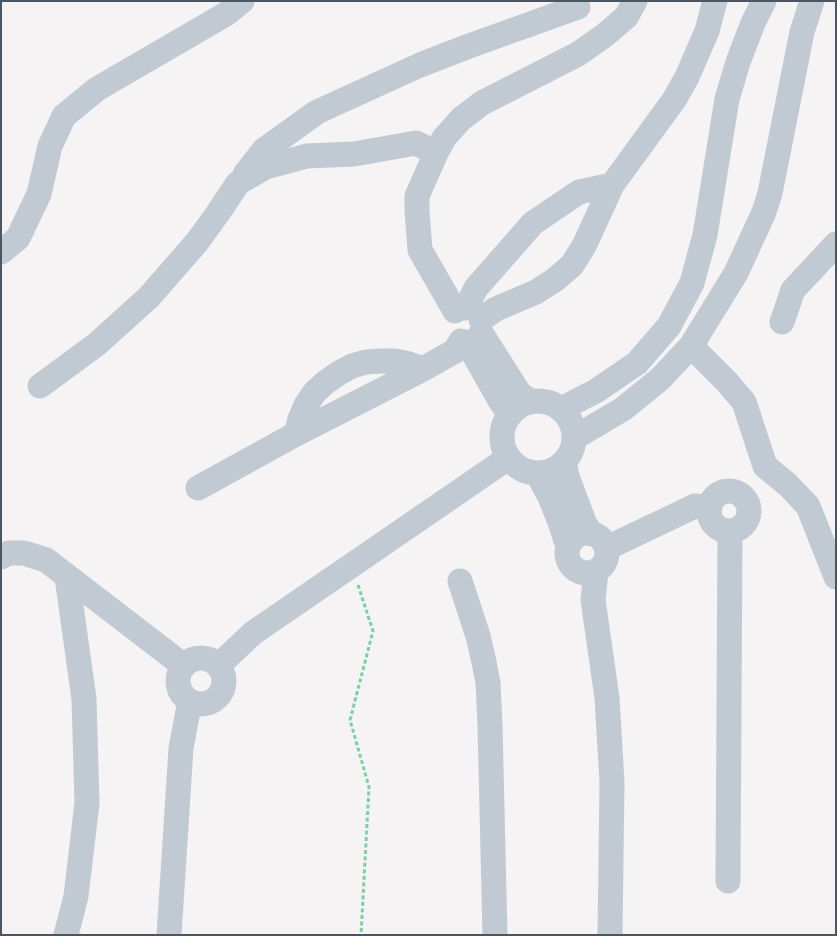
<!DOCTYPE html>
<html>
<head>
<meta charset="utf-8">
<style>
  body { margin:0 }
  #map { position:relative; width:837px; height:936px; overflow:hidden; background:#f5f3f3; font-family:"Fira Sans",sans-serif }
  canvas { display:block }
  .frame { position:absolute; inset:0; border:2px solid #4a5661; pointer-events:none }
</style>
</head>
<body>
<div id="map">
<canvas width="837" height="936"></canvas>
<div class="frame"></div>
</div>
<script>
const context = document.querySelector('canvas').getContext('2d');
context.lineJoin = 'round';
function shape(rows) {
  const path = new Path2D();
  for (const r of rows) {
    if (r.length === 3) {
      path.moveTo(r[0] + r[2], r[1]);
      path.arc(r[0], r[1], r[2], 0, 2 * Math.PI);
      continue;
    }
    path.moveTo(r[0], r[1]);
    for (let i = 2; i < r.length; i += 2) path.lineTo(r[i], r[i + 1]);
  }
  return path;
}
function stroke(path, color, width, dash) {
  context.strokeStyle = color;
  context.lineWidth = width;
  context.lineCap = dash ? 'butt' : 'round';
  context.setLineDash(dash || []);
  context.stroke(path);
}
stroke(shape([
  [358,585,373,631,350,720,369,787,361,935]
]), '#7ad0a6', 3, [4, 2.5]);
stroke(shape([
  [245,174,264,150,317,112,420,65,469,46,578,7],
  [1,252,18,238,39,194,50,146,64,116,97,89,226,14,242,1],
  [466,308,476,288,533,223,579,192,612,185],
  [455,311,420,250,417,211,417,196,436,153,444,138,461,119,482,103,578,54,605,35,626,17,635,1],
  [481,319,496,309,536,292,556,279,572,265,584,246,612,185,674,100,687,77,707,31,715,1],
  [782,322,793,290,836,244],
  [481,333,519,393,531,402],
  [467,342,501,402,510,415],
  [691,346,727,382,744,402,765,466,788,485,808,506,836,577],
  [40,386,97,344,149,297,197,242,218,213,238,183,266,167,307,156,354,154,416,143,436,153],
  [538,437,36],
  [561,409,596,391,637,363,669,326,692,283,705,235,727,99,738,62,753,23,764,1],
  [296,434,300,419,306,405,315,392,326,382,339,373,352,366,366,362,381,361,395,361,409,364,423,369],
  [574,438,623,409,660,379,691,346,736,273,764,212,770,193,802,32,812,1],
  [564,462,567,476,584,522,591,534],
  [537,473,550,497,560,522,568,547],
  [198,488,296,434,423,369,455,351,461,341],
  [729,511,20],
  [587,553,20],
  [607,548,695,506,710,507],
  [1,557,9,553,24,553,46,560,184,666],
  [596,571,593,600,607,698,612,782,610,935],
  [460,581,478,636,484,662,488,683,490,725,495,935],
  [201,681,23],
  [218,666,253,633,508,458],
  [728,881,730,531],
  [66,935,76,896,87,803,84,699,67,577],
  [169,935,181,748,190,701]
]), '#c1cad2', 25);
</script>
</body>
</html>
